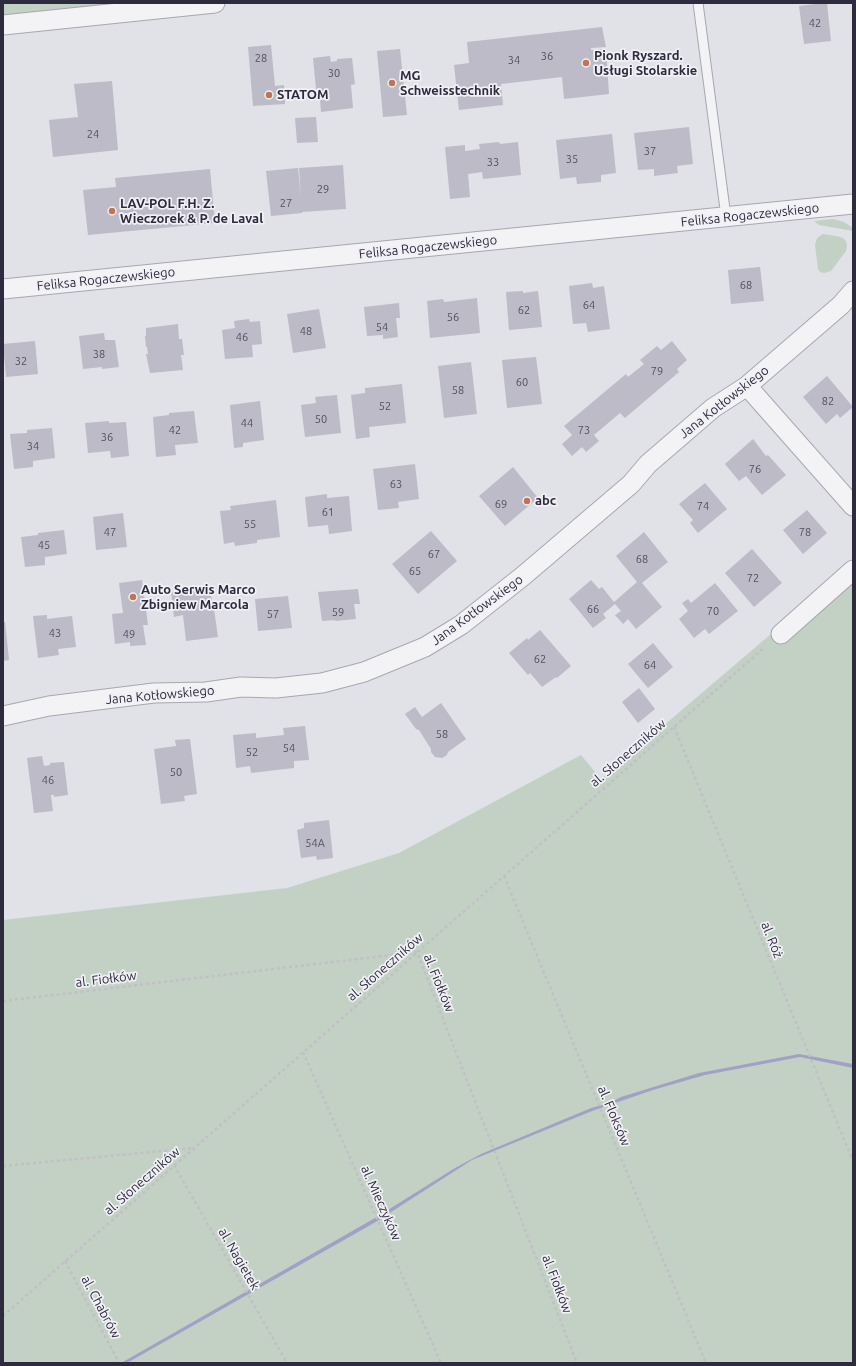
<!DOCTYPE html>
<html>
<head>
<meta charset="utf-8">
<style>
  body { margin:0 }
  #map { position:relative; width:856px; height:1366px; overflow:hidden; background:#e1e1e8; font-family:Ubuntu,sans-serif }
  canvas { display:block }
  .frame { position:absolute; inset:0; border:4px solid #2d2b3d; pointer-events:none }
</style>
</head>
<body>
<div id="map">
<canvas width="856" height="1366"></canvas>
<div class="frame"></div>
</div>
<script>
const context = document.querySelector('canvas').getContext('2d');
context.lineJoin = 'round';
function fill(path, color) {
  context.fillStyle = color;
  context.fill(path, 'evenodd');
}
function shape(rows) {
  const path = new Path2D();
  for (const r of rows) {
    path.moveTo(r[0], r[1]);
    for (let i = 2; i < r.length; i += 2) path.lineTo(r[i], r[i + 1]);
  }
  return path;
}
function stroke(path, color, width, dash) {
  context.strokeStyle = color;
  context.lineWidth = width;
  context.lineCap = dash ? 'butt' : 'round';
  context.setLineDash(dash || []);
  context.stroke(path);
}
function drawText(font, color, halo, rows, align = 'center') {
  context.font = font + ' Ubuntu,sans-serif';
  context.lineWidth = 3.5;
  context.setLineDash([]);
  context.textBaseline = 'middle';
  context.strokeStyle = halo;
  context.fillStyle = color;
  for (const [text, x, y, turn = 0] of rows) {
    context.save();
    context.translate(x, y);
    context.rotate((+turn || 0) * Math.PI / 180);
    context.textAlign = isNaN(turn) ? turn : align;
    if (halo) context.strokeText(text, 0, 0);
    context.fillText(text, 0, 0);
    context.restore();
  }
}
fill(shape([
  [3,3,142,3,3,18],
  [833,219,844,222,853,228,853,231,819,225,815,222,815,221],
  [823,234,836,236,843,238,846,241,847,246,846,251,831,271,824,273,820,272,818,269,815,245,817,238],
  [853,560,853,1363,3,1363,3,920,287,888,399,853,581,755,601,779,778,628]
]), '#c3d1c5');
fill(shape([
  [799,1054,853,1064,853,1068,800,1057,705,1075,653,1090,592,1111,472,1160,374,1223,127,1363,121,1363,375,1218,455,1168,481,1154,591,1108,609,1103,621,1097,699,1073]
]), '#a0a1c4');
fill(shape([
  [824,3,827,3,831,41,804,44,799,6],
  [602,27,606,47,591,48,591,50,606,49,609,94,564,99,562,77,501,84,503,105,459,110,454,65,469,63,467,42],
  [271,45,275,86,284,85,285,104,253,106,248,47],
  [400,49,407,115,383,117,377,51],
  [330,56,331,62,337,61,337,59,352,58,355,84,351,85,353,108,321,112,319,88,316,89,313,58],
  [112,81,118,150,53,157,49,120,78,117,74,84],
  [316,117,318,142,297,143,295,118],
  [689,127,693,164,677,166,678,173,654,176,654,169,638,170,634,133],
  [612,134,616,173,601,175,601,182,577,184,576,177,560,179,556,140],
  [499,142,500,144,518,142,521,175,483,179,482,172,468,174,470,197,450,199,445,147,465,145,465,151,480,149,479,144],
  [343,165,346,209,302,212,302,213,271,216,266,171,298,168,301,198,299,168],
  [210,169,215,223,88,235,83,190,116,187,115,178],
  [760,267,764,301,731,304,728,270],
  [592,283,593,288,604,286,610,329,588,332,586,323,573,324,569,286],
  [523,291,523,293,538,291,542,327,509,330,506,292],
  [477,298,480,333,430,338,427,301,443,299,444,302],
  [399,303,400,318,396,318,398,337,383,339,383,335,367,336,364,307],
  [319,309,326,348,293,353,287,314],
  [249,319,250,322,260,321,262,344,252,345,253,357,225,359,222,330,235,328,234,321],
  [178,324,179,339,182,339,184,355,181,355,183,370,150,373,146,354,148,354,147,347,146,347,145,336,146,336,146,328],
  [104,333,105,340,115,340,119,367,102,369,102,367,83,369,79,336],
  [35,341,38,374,6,377,3,344],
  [672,341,687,360,677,369,679,372,625,418,620,413,594,435,599,441,586,452,582,447,572,456,562,444,572,435,564,426,626,374,628,377,644,364,640,360,657,346,661,350],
  [536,357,542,404,507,408,502,360],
  [471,362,477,414,444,418,438,366],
  [827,376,853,407,840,418,837,414,826,424,803,397],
  [402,384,406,423,369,427,370,437,356,439,351,395,365,393,365,388],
  [337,395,341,433,305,437,301,405,316,403,315,397],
  [260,401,264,440,243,443,243,447,234,448,230,405],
  [194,411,198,443,175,445,176,455,156,457,153,417,169,415,169,413],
  [109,421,109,423,126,422,129,456,111,458,110,451,88,453,85,423],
  [52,428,55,458,33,461,33,467,14,469,10,434,27,433,27,430],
  [753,439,766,456,768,455,786,475,762,495,746,476,739,481,725,464],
  [415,464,419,499,398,502,399,508,378,510,373,469],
  [513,467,538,498,505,526,479,496],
  [705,483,727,509,698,533,690,523,693,520,679,504],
  [327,494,327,498,349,496,352,531,329,534,328,525,308,527,305,497],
  [276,500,280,537,257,540,257,543,235,546,234,542,224,544,220,511,231,510,230,506],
  [807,510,827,533,803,554,783,530],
  [123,513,127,547,96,550,93,517],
  [64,530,67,554,45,557,45,565,25,567,21,537,38,535,38,533],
  [431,531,457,561,418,594,392,564],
  [644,532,668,562,642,583,662,607,636,629,628,619,623,624,615,615,621,611,615,604,603,614,606,618,593,628,569,599,591,580,599,589,602,587,614,602,637,582,616,556],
  [752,549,782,583,754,607,725,573],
  [142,580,148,625,143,625,146,645,130,646,130,642,115,644,112,614,123,613,119,583],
  [715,583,738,611,709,634,705,629,694,638,679,619,688,611,682,603,688,599,691,603],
  [210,587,213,609,214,609,218,637,186,641,183,615,174,617,171,592],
  [358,589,360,604,354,604,356,619,335,621,335,620,322,621,318,592],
  [288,596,292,628,258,631,255,599],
  [47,615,47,619,72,616,76,647,58,649,59,655,38,658,33,616],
  [3,622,5,622,9,660,3,661],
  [540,630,571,666,557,678,556,677,542,687,530,673,528,675,509,653,527,638,528,640],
  [653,643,673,667,648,688,628,664],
  [639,688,655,709,638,723,622,702],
  [441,703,466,739,448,752,447,755,442,758,435,757,431,752,431,749,419,730,416,729,405,714,415,707,422,717],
  [305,726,309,760,294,761,294,768,251,773,250,766,236,768,233,735,256,733,256,738,284,735,283,728],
  [190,739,197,794,184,796,185,801,161,804,154,749,176,746,175,740],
  [42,756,44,766,50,765,50,763,64,762,68,795,54,797,54,795,51,795,53,811,34,813,27,758],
  [329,820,333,858,317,860,316,856,301,858,297,830,304,828,304,823]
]), '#bcbbc7');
const lane = shape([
  [698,3,726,217]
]);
const street = shape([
  [3,25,215,3],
  [3,289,853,204],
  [747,386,853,506],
  [781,634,853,570],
  [3,716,49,706,154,693,206,692,241,687,276,688,322,683,364,672,425,647,461,625,523,576,631,484,648,464,713,408,747,386,841,305,853,291]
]);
stroke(lane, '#a7a7b1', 11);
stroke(street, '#a7a7b1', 21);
stroke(shape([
  [674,727,853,1161],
  [504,876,706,1363],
  [3,1001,417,952,577,1363],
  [303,1052,441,1363],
  [174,1165,287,1363],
  [3,1166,194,1148],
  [65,1261,119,1363],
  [3,1316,765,647]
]), '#c0bfc6', 2.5, [3, 3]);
stroke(lane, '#f3f3f6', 9);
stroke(street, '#f3f3f6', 19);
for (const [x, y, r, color] of [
  [586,63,4,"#bf7454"],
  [392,83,4,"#bf7454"],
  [269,95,4,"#bf7454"],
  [112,211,4,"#bf7454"],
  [527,501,4,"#bf7454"],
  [133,597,4,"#bf7454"]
]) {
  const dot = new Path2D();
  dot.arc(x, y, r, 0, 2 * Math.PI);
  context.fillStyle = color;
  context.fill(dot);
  stroke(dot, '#f0f0f5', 1.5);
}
drawText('11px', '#514f60', null, [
  ["42",815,23],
  ["36",547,56],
  ["28",261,58],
  ["34",514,60],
  ["30",334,73],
  ["24",93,134],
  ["37",650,151],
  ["35",572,159],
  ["33",493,162],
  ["29",323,189],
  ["27",286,203],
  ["68",746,285],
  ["64",589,305],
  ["62",524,310],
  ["56",453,317],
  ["54",382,327],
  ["48",306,331],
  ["46",242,337],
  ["38",99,354],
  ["32",21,361],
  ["79",657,371],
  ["60",522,382],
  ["58",458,390],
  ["82",828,401],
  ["52",385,406],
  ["50",321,419],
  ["44",247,423],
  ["42",175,430],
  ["73",584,430],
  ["36",107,437],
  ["34",33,446],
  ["76",755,469],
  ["63",396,484],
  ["69",501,504],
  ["74",703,506],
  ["61",328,512],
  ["55",250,524],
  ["47",110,532],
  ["78",805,532],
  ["45",44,545],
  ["67",434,554],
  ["68",642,559],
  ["65",415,571],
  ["72",753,578],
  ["66",593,609],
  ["70",713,611],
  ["59",338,612],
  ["57",273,614],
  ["43",55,633],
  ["49",129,634],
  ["62",540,659],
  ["64",650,665],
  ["58",442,734],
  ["54",289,748],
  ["52",252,752],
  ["50",176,772],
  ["46",48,780],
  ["54A",315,843]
]);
drawText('bold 13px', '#2d2b3d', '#f0f0f5', [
  ["Pionk Ryszard.",594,56],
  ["Usługi Stolarskie",594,71],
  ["MG",400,76],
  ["Schweisstechnik",400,91],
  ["STATOM",277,95],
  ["LAV-POL F.H. Z.",120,204],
  ["Wieczorek & P. de Laval",120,219],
  ["abc",535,501],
  ["Auto Serwis Marco",141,590],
  ["Zbigniew Marcola",141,605]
], 'left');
drawText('13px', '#2d2b3d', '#f0f0f5', [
  ["Feliksa Rogaczewskiego",750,215,-6],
  ["Feliksa Rogaczewskiego",428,247,-6],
  ["Feliksa Rogaczewskiego",106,279,-6],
  ["Jana Kotłowskiego",724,402,-38],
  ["Jana Kotłowskiego",477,610,-36],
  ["Jana Kotłowskiego",160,695,-5],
  ["al. Słoneczników",628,753,-41],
  ["al. Róż",772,940,68],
  ["al. Słoneczników",385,967,-41],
  ["al. Fiołków",106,979,-7],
  ["al. Fiołków",439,983,68],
  ["al. Floksów",614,1116,67],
  ["al. Słoneczników",142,1181,-41],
  ["al. Mieczyków",381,1203,66],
  ["al. Nagietek",239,1259,60],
  ["al. Fiołków",557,1284,69],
  ["al. Chabrów",101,1307,62]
]);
</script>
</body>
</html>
